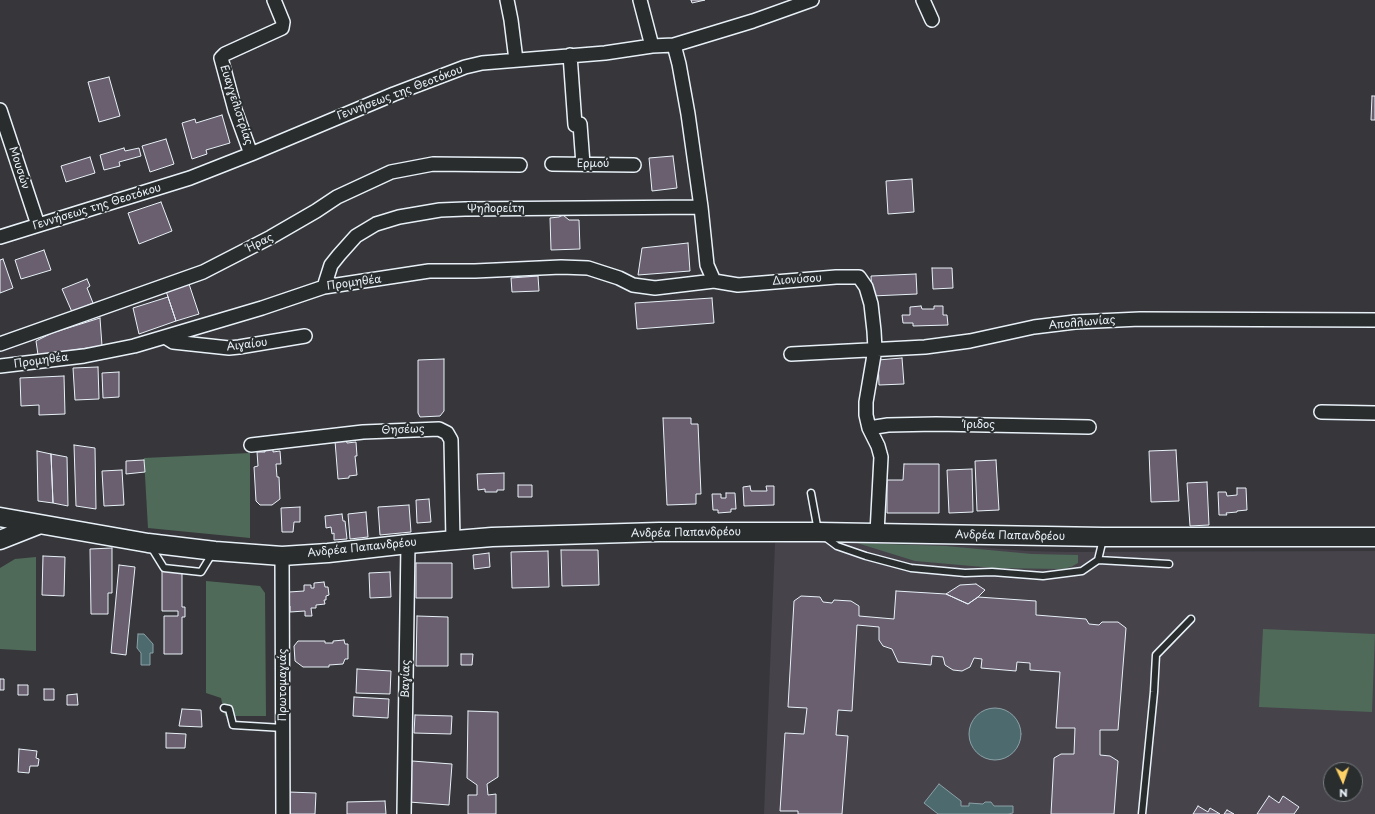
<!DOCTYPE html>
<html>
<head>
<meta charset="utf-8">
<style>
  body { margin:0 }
  #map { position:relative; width:1375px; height:814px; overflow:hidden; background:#37373b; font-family:"Playpen Sans",sans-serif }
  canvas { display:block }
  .north { position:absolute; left:1323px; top:762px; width:40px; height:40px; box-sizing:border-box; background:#2a2d2e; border:1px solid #767b7f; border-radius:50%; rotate:177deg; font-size:11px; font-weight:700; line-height:16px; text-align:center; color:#e8f1f8 }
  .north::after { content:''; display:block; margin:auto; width:14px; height:18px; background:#ffd166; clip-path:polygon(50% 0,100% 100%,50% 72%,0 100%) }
</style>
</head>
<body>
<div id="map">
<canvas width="1375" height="814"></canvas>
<div class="north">N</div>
</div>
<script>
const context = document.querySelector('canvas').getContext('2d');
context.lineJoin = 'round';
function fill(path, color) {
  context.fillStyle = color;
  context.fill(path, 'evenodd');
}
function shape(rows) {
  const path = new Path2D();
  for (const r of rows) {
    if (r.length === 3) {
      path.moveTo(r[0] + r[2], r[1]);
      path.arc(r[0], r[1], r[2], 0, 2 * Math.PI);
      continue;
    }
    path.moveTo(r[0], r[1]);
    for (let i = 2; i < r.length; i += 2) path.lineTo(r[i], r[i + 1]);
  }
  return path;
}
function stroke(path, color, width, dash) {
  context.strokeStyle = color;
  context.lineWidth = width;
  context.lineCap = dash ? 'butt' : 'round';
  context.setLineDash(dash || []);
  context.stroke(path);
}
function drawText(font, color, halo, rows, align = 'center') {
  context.font = font + ' "Playpen Sans",sans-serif';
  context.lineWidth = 4;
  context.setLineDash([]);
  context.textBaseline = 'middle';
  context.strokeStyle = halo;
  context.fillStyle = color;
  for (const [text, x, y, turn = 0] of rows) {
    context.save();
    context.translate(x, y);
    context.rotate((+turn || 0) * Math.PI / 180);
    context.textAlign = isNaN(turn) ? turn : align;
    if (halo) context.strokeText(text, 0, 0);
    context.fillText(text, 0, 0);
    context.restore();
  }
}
fill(shape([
  [812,540,942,544,1027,551,1068,552,1375,551,1375,814,764,814,775,543],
  [1331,770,1355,770,1355,794,1331,794]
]), '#46434b');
fill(shape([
  [250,453,250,538,148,528,144,458],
  [857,543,946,546,1032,554,1078,555,1078,563,1071,567,1063,569,994,568,915,561],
  [36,557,36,651,0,649,0,568,15,559],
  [206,581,260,586,265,593,266,716,225,716,221,698,206,693],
  [1263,629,1375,634,1372,712,1259,707]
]), '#506a59');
const water = shape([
  [138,634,144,634,153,644,153,653,150,653,150,665,141,665,141,653,137,648,138,634],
  [995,734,26],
  [939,784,961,801,961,806,969,806,969,803,983,804,985,802,991,802,994,806,1013,806,1013,813,1008,814,938,814,924,803,939,784]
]);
fill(water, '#4d6b6f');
stroke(water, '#8ba1a6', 1);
const building = shape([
  [691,0,705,0,692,3,691,0],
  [109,77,120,116,99,122,88,82,109,77],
  [1372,96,1375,96,1375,120,1371,120,1372,96],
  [222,115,230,143,206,150,207,154,192,159,182,123,195,119,196,123,222,115],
  [166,139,174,164,150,172,142,146,166,139],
  [124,148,125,151,139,148,141,156,119,162,120,166,104,170,100,155,124,148],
  [673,156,677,188,652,191,649,158,673,156],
  [90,157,95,173,66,182,61,166,90,157],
  [912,179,914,212,888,214,886,181,912,179],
  [161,202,172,231,139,244,128,213,161,202],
  [563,215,569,220,579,220,580,249,551,250,550,218,559,217,563,215],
  [688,243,690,271,638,275,642,248,688,243],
  [44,250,51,270,21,279,15,260,44,250],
  [3,259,13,288,0,293,0,260,3,259],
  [932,268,952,268,953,288,933,289,932,268],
  [916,274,917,294,872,296,871,276,916,274],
  [538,276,539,291,512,292,511,278,538,276],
  [87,279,90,286,87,288,93,303,72,312,62,289,87,279],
  [189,284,199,314,176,321,166,291,189,284],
  [168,297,176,321,139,334,133,308,168,297],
  [712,298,714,323,637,329,635,303,712,298],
  [921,306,922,309,934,309,934,306,943,306,943,315,947,315,948,325,913,326,913,323,903,323,902,315,910,315,910,307,921,306],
  [100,318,102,346,38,355,36,341,52,333,100,318],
  [902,358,904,384,879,385,878,360,902,358],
  [444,359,444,411,440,416,420,417,418,413,418,360,444,359],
  [98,367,99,399,75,400,73,368,98,367],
  [119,372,119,397,103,398,102,373,119,372],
  [64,376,65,414,39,415,39,405,21,406,20,378,64,376],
  [663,418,691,418,691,424,698,424,701,494,696,494,696,504,667,505,663,418],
  [346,440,347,443,356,442,357,456,355,456,357,475,349,476,349,478,338,479,335,441,346,440],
  [74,445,95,448,96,509,76,506,74,445],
  [265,449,273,449,273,452,280,451,281,464,276,464,277,477,279,477,280,499,272,505,260,505,256,501,254,467,258,466,257,452,265,452,265,449],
  [1176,450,1179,501,1151,502,1149,451,1176,450],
  [37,451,51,454,53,503,38,501,37,451],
  [51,454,67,457,68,506,53,503,51,454],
  [144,460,145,472,126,474,126,461,144,460],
  [996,460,999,510,977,511,975,461,996,460],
  [904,464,939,464,939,513,887,513,887,480,903,480,904,464],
  [972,469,973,512,949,513,947,470,972,469],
  [122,470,124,505,104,506,102,471,122,470],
  [504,473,504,490,497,490,497,492,485,492,485,489,478,490,477,474,504,473],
  [1207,482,1209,525,1190,526,1187,483,1207,482],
  [518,485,532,485,532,497,518,497,518,485],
  [750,486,751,491,767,491,766,486,774,486,774,505,744,506,743,487,750,486],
  [1237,488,1246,488,1247,510,1237,511,1237,512,1226,513,1227,515,1219,515,1218,492,1226,492,1227,496,1237,495,1237,488],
  [726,493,735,493,736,509,731,509,731,512,718,513,718,510,713,510,712,494,721,494,721,498,726,498,726,493],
  [429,499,431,522,417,523,416,500,429,499],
  [409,505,411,532,380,535,378,507,409,505],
  [300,507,300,522,294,522,293,532,282,532,281,508,300,507],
  [366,512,368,537,350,539,348,514,366,512],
  [342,514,343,521,345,521,347,539,334,540,334,533,332,534,331,527,326,528,325,516,342,514],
  [112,548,112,593,108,593,108,614,91,614,90,549,112,548],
  [561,550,598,550,599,585,562,586,561,550],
  [548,551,549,587,512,588,511,552,548,551],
  [489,553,490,567,474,569,473,555,489,553],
  [43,556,65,557,64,596,42,595,43,556],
  [416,563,452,563,452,598,416,598,416,563],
  [119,565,135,567,126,655,111,653,119,565],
  [162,571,182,571,182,607,185,607,185,617,182,617,182,654,164,654,164,616,178,616,178,611,162,611,162,571],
  [390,572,391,597,370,598,369,573,390,572],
  [324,582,325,587,328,587,329,595,326,596,326,600,324,600,325,604,316,605,316,608,311,608,312,616,305,616,305,611,290,612,290,606,286,606,286,600,289,600,289,592,304,591,304,585,311,585,311,588,314,588,314,583,324,582],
  [976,584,985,590,978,597,968,604,946,594,960,585,976,584],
  [896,591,946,594,968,604,978,597,1036,601,1036,615,1086,619,1089,624,1099,625,1102,622,1118,622,1126,628,1118,730,1100,730,1100,755,1110,756,1118,761,1114,814,1051,814,1054,758,1061,754,1074,754,1075,728,1056,728,1060,672,1030,670,1030,663,1017,662,1016,671,981,668,982,659,974,658,970,667,962,671,953,670,945,665,943,657,932,656,931,665,898,662,892,649,883,646,879,640,879,627,857,625,852,711,838,710,836,735,848,736,842,814,798,814,798,811,780,811,785,733,804,734,807,708,788,707,794,601,801,596,820,597,823,602,832,603,834,600,851,601,859,606,859,616,894,619,896,591],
  [417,616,448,617,448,666,416,666,417,616],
  [344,640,345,644,348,644,348,659,345,659,343,664,329,665,329,667,303,667,295,661,294,646,298,641,325,641,325,643,333,643,333,641,344,640],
  [461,654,473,654,472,665,461,665,461,654],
  [357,669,391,671,390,694,356,693,357,669],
  [0,679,4,679,4,690,0,690,0,679],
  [18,685,28,685,28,695,18,695,18,685],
  [44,689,54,689,54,700,44,700,44,689],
  [77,694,78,705,67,705,67,695,77,694],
  [354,697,389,699,388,718,353,716,354,697],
  [182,709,201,710,202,727,179,726,182,709],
  [468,711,498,712,498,777,487,784,488,795,496,794,496,814,468,814,468,795,477,795,477,785,467,778,468,711],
  [415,715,452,716,451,734,414,733,415,715],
  [166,733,186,734,185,748,166,748,166,733],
  [19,749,37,751,36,758,39,759,38,766,30,766,29,773,18,772,19,749],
  [412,761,452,764,449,805,409,802,412,761],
  [289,792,316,793,315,814,288,814,289,792],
  [1269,796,1279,803,1283,796,1299,807,1294,814,1257,814,1269,796],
  [385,801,386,814,347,814,347,802,385,801],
  [1198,806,1208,812,1210,808,1220,814,1193,814,1198,806],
  [1227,810,1234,814,1224,814,1227,810]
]);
fill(building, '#6a5f6f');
stroke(building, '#e8f1f8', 1);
const service = shape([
  [811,493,818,531],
  [825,537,837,546,866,556,911,568,965,573,992,572,1043,576,1082,571,1098,560,1103,539],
  [151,547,164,568,201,572,212,554],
  [1098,560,1169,564],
  [224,708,229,709,233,725,283,728],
  [1142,814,1154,692,1156,655,1191,619]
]);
const minor = shape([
  [507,0,511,20,516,60],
  [640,0,652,46],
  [923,0,932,20],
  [674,45,679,64,688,114,701,207,707,265,714,281,738,285,836,277,859,277,866,287,871,304,874,331,875,349,866,402,866,415,869,428,878,446,881,457,877,533],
  [570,55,575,125,580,124,583,164],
  [0,110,38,225],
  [251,154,235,110,221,58,225,54,282,28,283,22,274,0],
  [552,164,634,165],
  [0,237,190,178,251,154,394,94,465,67,482,63,605,53,652,46,674,45,753,21,812,0],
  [324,287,331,265,339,255,356,236,376,224,399,217,440,210,465,209,701,207],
  [165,337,173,342,229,348,239,347,305,336],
  [0,344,203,272,271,237,316,211,337,197,391,172,433,164,520,165],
  [791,354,925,347,970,341,1034,327,1075,322,1140,319,1375,320],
  [0,366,84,356,134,346,262,308,324,287,429,271,475,271,561,267,588,268,619,278,633,285,655,288,714,281],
  [1321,412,1375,413],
  [869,428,888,425,936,424,1089,427],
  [251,445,363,432,439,429,447,433,451,440,453,540],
  [282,556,283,814],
  [404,814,408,544]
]);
const secondary = shape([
  [0,517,148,543,215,551,282,556,328,553,408,544,492,537,659,532,818,532,1103,537,1375,537],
  [0,540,38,525]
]);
stroke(service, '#e8f1f8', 9);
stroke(minor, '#e8f1f8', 16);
stroke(secondary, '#e8f1f8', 21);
stroke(service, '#2a2d2e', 6);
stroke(minor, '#2a2d2e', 13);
stroke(secondary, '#2a2d2e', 18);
drawText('11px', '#e8f1f8', '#2a2d2e', [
  ["Γεννήσεως της Θεοτόκου",400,93,-21],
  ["Ευαγγελιστρίας",236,105,72],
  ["Ερμού",593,164],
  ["Μουσών",19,168,72],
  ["Γεννήσεως της Θεοτόκου",97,207,-17],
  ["Ψηλορείτη",496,209,-1],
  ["Ήρας",260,243,-27],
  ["Διονύσου",797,280,-4],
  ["Προμηθέα",354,283,-8],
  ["Απολλωνίας",1082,323,-5],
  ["Αιγαίου",247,345,-7],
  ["Προμηθέα",41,361,-8],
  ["Ίριδος",979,425],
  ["Θησέως",403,430,-2],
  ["Ανδρέα Παπανδρέου",686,533,-1],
  ["Ανδρέα Παπανδρέου",1010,536,1],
  ["Ανδρέα Παπανδρέου",362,548,-6],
  ["Βαγίας",406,679,-89],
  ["Πρωτομαγιάς",283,685,-90]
]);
</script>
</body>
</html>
